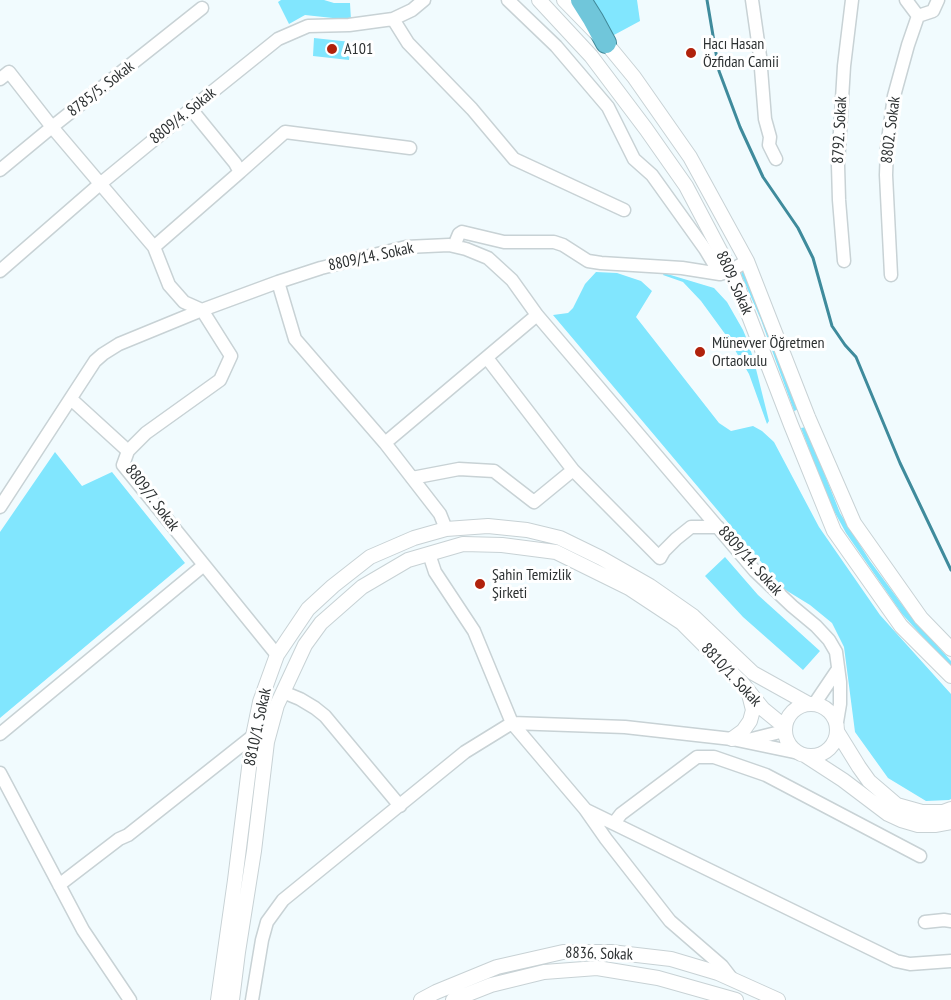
<!DOCTYPE html>
<html>
<head>
<meta charset="utf-8">
<style>
  body { margin:0 }
  canvas { display:block; background:#f1fbfe }
</style>
</head>
<body>
<canvas width="951" height="1000"></canvas>
<script>
const context = document.querySelector('canvas').getContext('2d');
context.lineJoin = 'round';
function fill(path, color) {
  context.fillStyle = color;
  context.fill(path, 'evenodd');
}
function shape(rows) {
  const path = new Path2D();
  for (const r of rows) {
    if (r.length === 3) {
      path.moveTo(r[0] + r[2], r[1]);
      path.arc(r[0], r[1], r[2], 0, 2 * Math.PI);
      continue;
    }
    path.moveTo(r[0], r[1]);
    for (let i = 2; i < r.length; i += 2) path.lineTo(r[i], r[i + 1]);
  }
  return path;
}
function stroke(path, color, width, dash) {
  context.strokeStyle = color;
  context.lineWidth = width;
  context.lineCap = dash ? 'butt' : 'round';
  context.setLineDash(dash || []);
  context.stroke(path);
}
function drawText(font, color, halo, rows, align = 'center') {
  context.font = font + ' "PT Sans Narrow",sans-serif';
  context.lineWidth = 6;
  context.setLineDash([]);
  context.textBaseline = 'middle';
  context.strokeStyle = halo;
  context.fillStyle = color;
  for (const [text, x, y, turn = 0] of rows) {
    context.save();
    context.translate(x, y);
    context.rotate((+turn || 0) * Math.PI / 180);
    context.textAlign = isNaN(turn) ? turn : align;
    if (halo) context.strokeText(text, 0, 0);
    context.fillText(text, 0, 0);
    context.restore();
  }
}
fill(shape([
  [281,0,324,0,334,3,350,3,351,20,305,15,289,24,278,2],
  [592,0,637,0,640,21,614,35,608,29],
  [314,38,351,42,349,60,313,56],
  [743,271,752,288,799,409,794,411,761,320,741,274],
  [596,272,617,273,641,281,652,291,636,317,719,423,731,431,753,426,762,431,774,442,819,527,880,615,951,694,951,799,949,800,926,801,888,778,855,732,844,647,832,623,810,605,784,589,553,315,568,313,573,308,585,284],
  [664,273,714,288,727,302,743,330,748,342,754,361,769,421,767,424,749,374,728,338,701,301,683,282,663,275],
  [806,427,840,513,870,561,909,614,951,661,951,668,902,614,846,533,828,500,801,428],
  [55,452,82,486,112,472,185,563,0,718,0,532],
  [725,557,758,595,820,651,803,670,743,617,705,576]
]), '#81e6fe');
stroke(shape([
  [707,0,719,71,740,127,763,177,798,228,813,258,832,326,845,345,856,357,900,463,951,570]
]), '#3f8b9c', 3);
const minor = shape([
  [508,0,556,46,608,107,634,159,652,175,705,249,720,274],
  [752,0,760,56,765,119,770,137,769,145,776,159],
  [906,0,918,16],
  [393,19,408,43,472,109,514,159,624,210],
  [0,79,9,72,52,127,154,247,169,285,184,302,202,310,231,356,220,380,146,433,128,451,123,465,277,655],
  [0,170,52,127,202,8],
  [240,172,285,132,410,148],
  [454,246,459,234,462,232,504,242,554,242,563,245,588,261,601,263,682,268,720,274,730,271,747,261],
  [154,247,240,172,235,163,191,109],
  [844,261,839,200,838,165,844,66,852,0],
  [0,271,100,184,212,92,278,39,308,26,349,25,393,19,412,10,424,0],
  [891,275,886,175,887,147,894,96,908,45,918,16,933,11,938,0],
  [278,282,295,339,385,443,440,514,446,529],
  [487,358,573,470,660,558,664,551,676,539,691,527,718,527],
  [71,399,128,451],
  [385,443,537,315],
  [412,478,459,469,494,471,534,502,573,470],
  [0,507,95,361,103,354,119,344,202,310,278,282,321,268,406,247,449,245,466,249,488,258,512,280,537,315,755,571,792,606,816,626,829,640,836,652,840,682,840,704,837,722],
  [429,554,435,572,474,631,512,723,585,809,606,839,670,921,722,966,732,979],
  [283,692,300,699,315,708,325,716,400,806],
  [815,703,838,669],
  [0,734,204,565],
  [748,740,784,731],
  [0,773,83,930,130,1000],
  [586,810,896,961,910,964,951,961],
  [614,823,621,814,697,757,714,757,766,775,920,856],
  [59,885,119,839,128,835,253,736],
  [925,922,944,920,951,921],
  [252,1000,262,940,267,922,283,900,465,752,512,723,625,727,732,739,799,753]
]);
const tertiary = shape([
  [539,0,591,56,646,129,686,186,734,277,791,425,834,531,901,626,951,676],
  [564,0,606,43,634,77,690,157,747,261,808,417,854,523,921,618,951,649],
  [811,730,26],
  [838,733,859,767,869,781,897,805,922,812,943,812,951,809],
  [732,739,743,731,750,721,753,710,749,694],
  [806,756,843,780,888,814,901,820,918,825,936,825,951,822],
  [218,1000,235,880,253,736,260,702,277,655,308,609,333,586,370,557,414,538,446,529,488,526,527,530,560,538,601,558,650,586,693,616,753,673,807,703],
  [232,1000,238,952,254,851,267,742,277,705,305,645,321,623,362,587,408,560,463,544,502,545,556,552,629,588,682,623,742,683,763,709,785,727],
  [421,1000,436,992,497,967,563,952,611,952,671,959,718,973,778,1000],
  [453,1000,491,985,544,972,597,968,658,978,736,1000]
]);
const trunk = shape([
  [581,0,593,19,606,43]
]);
stroke(minor, '#c8d2d5', 15);
stroke(tertiary, '#c8d2d5', 16);
stroke(trunk, '#418999', 22);
stroke(minor, '#fff', 12);
stroke(tertiary, '#fff', 14);
stroke(trunk, '#70c6da', 20);
for (const [x, y, r, color] of [
  [332,49,6,"#b0220c"],
  [691,53,6,"#b0220c"],
  [700,352,6,"#b0220c"],
  [480,584,6,"#b0220c"]
]) {
  const dot = new Path2D();
  dot.arc(x, y, r, 0, 2 * Math.PI);
  context.fillStyle = color;
  context.fill(dot);
  stroke(dot, '#fff', 2);
}
drawText('16px', '#2d3132', '#fff', [
  ["Hacı Hasan",703,44],
  ["Özfidan Camii",703,62],
  ["A101",344,49],
  ["Münevver Öğretmen",712,343],
  ["Ortaokulu",712,361],
  ["Şahin Temizlik",492,575],
  ["Şirketi",492,593]
], 'left');
drawText('16px', '#2d3132', '#fff', [
  ["8785/5. Sokak",101,89,-38],
  ["8809/4. Sokak",183,116,-39],
  ["8792. Sokak",840,130,-87],
  ["8802. Sokak",891,130,-83],
  ["8809/14. Sokak",371,257,-12],
  ["8809. Sokak",734,283,66],
  ["8809/7. Sokak",152,498,53],
  ["8809/14. Sokak",750,561,48],
  ["8810/1. Sokak",731,675,47],
  ["8810/1. Sokak",258,727,-78],
  ["8836. Sokak",599,954,2]
]);
</script>
</body>
</html>
